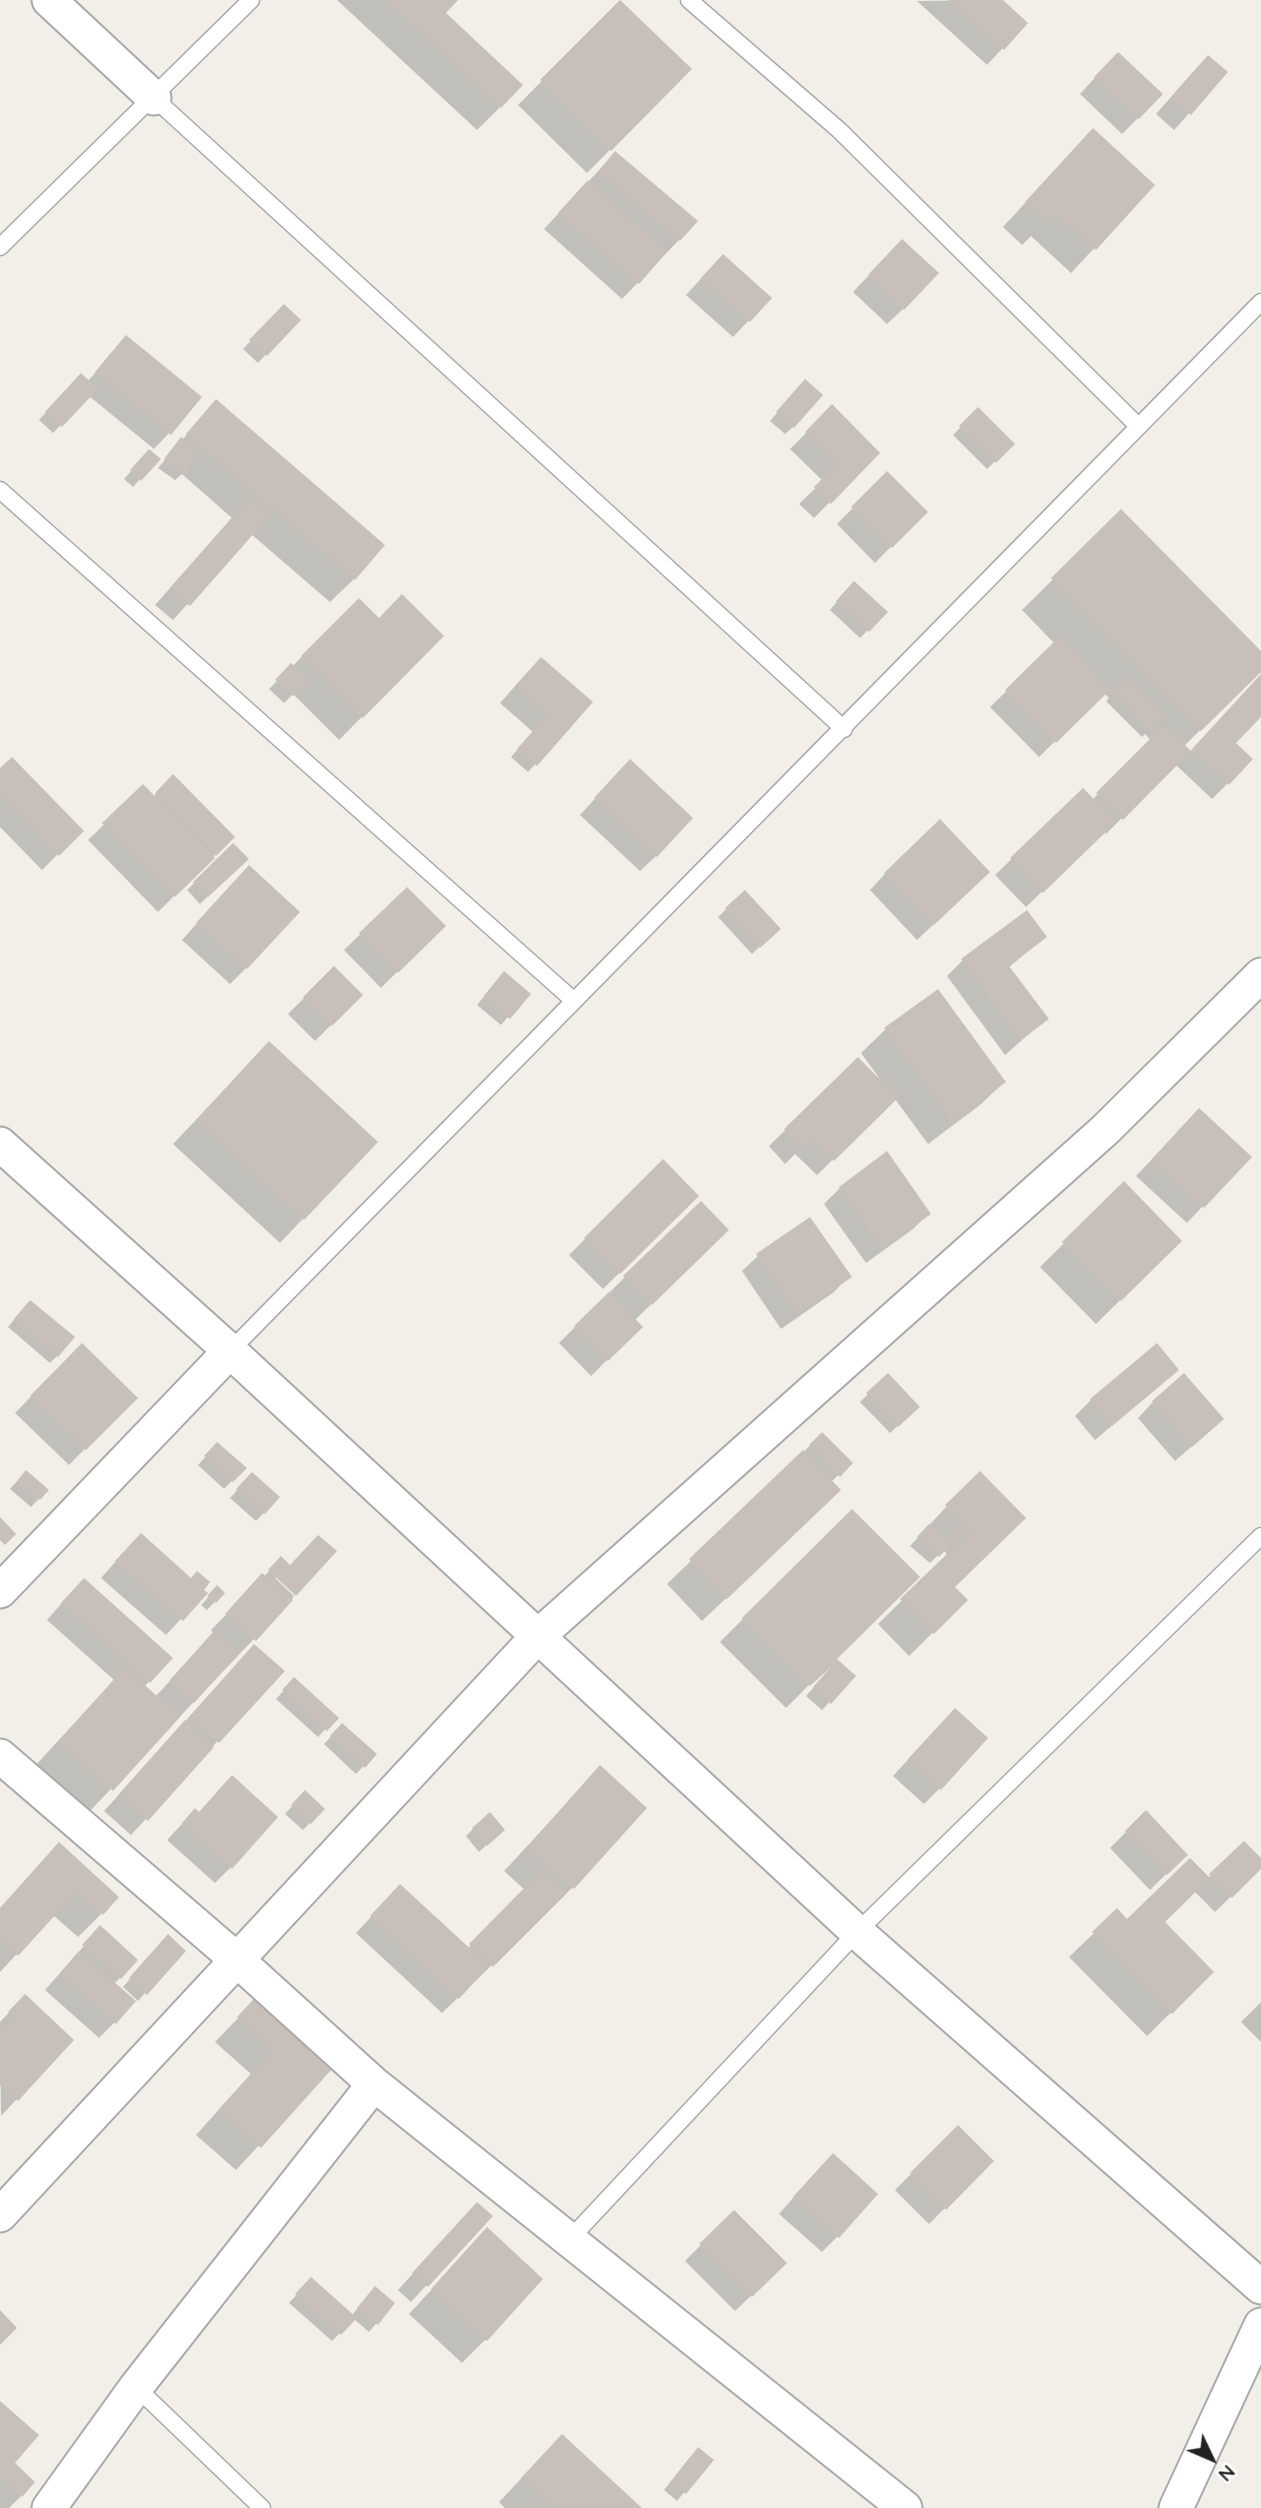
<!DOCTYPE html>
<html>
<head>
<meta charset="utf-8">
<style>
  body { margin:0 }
  #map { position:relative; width:1261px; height:2508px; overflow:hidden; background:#f2efe9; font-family:Quicksand,sans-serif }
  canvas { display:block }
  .north { position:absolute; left:1177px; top:2424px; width:70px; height:70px; -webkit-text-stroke:5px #fff; paint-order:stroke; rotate:134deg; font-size:19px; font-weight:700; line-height:28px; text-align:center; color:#222 }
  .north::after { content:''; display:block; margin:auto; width:24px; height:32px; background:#222; clip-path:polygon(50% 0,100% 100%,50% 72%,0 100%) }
</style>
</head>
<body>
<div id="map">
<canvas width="1261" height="2508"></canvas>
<div class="north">N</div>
</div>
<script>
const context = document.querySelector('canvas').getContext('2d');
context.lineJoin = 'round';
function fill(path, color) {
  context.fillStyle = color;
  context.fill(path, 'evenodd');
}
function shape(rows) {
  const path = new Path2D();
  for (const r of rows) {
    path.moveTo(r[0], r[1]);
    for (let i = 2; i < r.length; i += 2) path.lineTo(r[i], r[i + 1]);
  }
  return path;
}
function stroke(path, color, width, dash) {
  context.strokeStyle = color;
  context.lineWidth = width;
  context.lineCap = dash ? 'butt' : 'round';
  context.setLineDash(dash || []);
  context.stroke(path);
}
fill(shape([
  [337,0,456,0,443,13,500,107,477,130],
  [1000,0,1026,23,987,65,917,1],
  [621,1,690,69,587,173,518,105],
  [1102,70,1138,118,1122,134,1080,94],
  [1226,72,1174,130,1156,114,1192,73],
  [615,153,679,240,622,299,544,229],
  [1070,154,1153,185,1071,273,1031,236,1022,245,1003,227],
  [886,257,903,309,887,324,853,292],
  [707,272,769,299,733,337,686,295],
  [284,306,298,320,258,363,243,349],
  [126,338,169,433,154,449,89,396,53,433,39,420,73,383,87,382],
  [798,389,793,427,785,434,770,421],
  [216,401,354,579,330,602,251,534,173,620,155,605,232,518,182,474,175,480,158,468],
  [832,407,878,453,814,518,799,504,823,481,790,449],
  [978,410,1013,444,987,469,953,435],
  [149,451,140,479,133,487,124,479],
  [887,474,925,512,875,563,837,524],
  [1121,512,1261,654,1261,670,1184,746,1190,752,1261,676,1261,714,1234,743,1228,783,1212,799,1175,764,1106,834,1104,832,1026,907,995,875,1083,791,1092,800,1151,741,1145,734,1142,737,1106,701,1109,698,1104,693,1039,757,990,707,1055,644,1022,610],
  [847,590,886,612,860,638,830,610],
  [359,601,378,620,442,636,339,740,293,694,284,703,269,689],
  [525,675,590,703,528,772,511,757,533,732,500,703],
  [0,771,81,831,42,870,0,827],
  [173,777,233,837,158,912,88,840,143,787,153,797],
  [615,777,656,856,640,871,580,815],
  [233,845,246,859,200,904,187,890],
  [885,874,972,888,917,940,870,890],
  [233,883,246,968,230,984,182,940],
  [407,889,443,926,381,988,344,950],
  [745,892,778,929,752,954,718,917],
  [1045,937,1008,968,1046,1019,1005,1055,947,976,962,961],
  [334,968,361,995,315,1041,288,1014],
  [497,981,528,994,501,1025,477,1005],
  [937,991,1004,1082,980,1105,928,1144,895,1099,817,1175,795,1154,785,1164,769,1146,858,1059,880,1079,861,1053,885,1030],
  [269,1043,375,1142,280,1243,173,1144],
  [1184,1126,1249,1157,1187,1223,1136,1176],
  [663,1162,697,1196,603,1289,569,1255],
  [1124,1184,1180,1241,1096,1324,1040,1267],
  [840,1188,929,1213,913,1229,866,1263,824,1204],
  [727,1230,634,1321,640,1327,591,1376,559,1343,625,1277],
  [758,1256,849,1276,834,1292,781,1329,742,1271],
  [23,1309,57,1356,50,1363,8,1327],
  [82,1345,135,1398,69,1465,15,1413],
  [1177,1370,1095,1440,1075,1416,1091,1400],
  [888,1375,918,1407,890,1433,860,1402],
  [1153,1402,1205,1435,1175,1461,1138,1418],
  [822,1434,851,1463,831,1482,815,1514,702,1621,667,1584],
  [218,1444,244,1468,224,1489,198,1465],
  [252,1474,278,1498,256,1521,230,1498],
  [18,1480,47,1490,31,1507,10,1489],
  [947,1506,1023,1518,953,1587,966,1600,909,1656,878,1624,948,1555,943,1550,930,1563,910,1546],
  [851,1511,917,1577,835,1659,854,1676,822,1710,806,1696,835,1663,833,1661,786,1708,720,1642],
  [125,1551,205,1593,166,1635,101,1578],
  [334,1551,275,1578,294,1596,291,1600,88,1813,35,1766,114,1680,47,1620,68,1596,170,1658,144,1687,155,1697,214,1634,211,1630,281,1559,290,1567],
  [217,1588,223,1593,207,1610,201,1605],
  [239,1662,282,1671,131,1835,104,1811],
  [294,1680,336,1718,318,1737,276,1699],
  [342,1725,374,1755,356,1774,324,1744],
  [939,1726,940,1788,924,1804,893,1776],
  [600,1768,644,1808,572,1888,442,2013,356,1933,385,1902,467,1949,525,1890,504,1871],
  [305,1792,323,1809,303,1830,285,1814],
  [195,1810,231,1867,215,1883,167,1840],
  [1145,1813,1185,1855,1150,1890,1110,1848],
  [473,1829,495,1837,479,1852,466,1836],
  [1243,1843,1261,1861,1261,1867,1215,1912,1194,1891,1163,1922,1212,1972,1147,2036,1069,1957,1117,1911,1127,1922,1208,1878],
  [59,1845,102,1913,78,1937,53,1915,0,1972,0,1908],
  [100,1928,136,1961,114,1984,115,2022,99,2038,45,1990],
  [161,1944,145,1993,138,2001,123,1987],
  [25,1996,72,2040,1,2116,0,2022],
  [254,2002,329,2070,236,2170,196,2135,251,2074,215,2042],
  [1261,2002,1261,2042,1241,2022],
  [958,2127,992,2161,929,2224,895,2190],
  [817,2171,838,2236,822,2252,779,2214],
  [734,2212,785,2263,735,2311,685,2261],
  [490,2216,411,2302,398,2290,462,2220],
  [487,2230,486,2339,462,2363,409,2314],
  [311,2279,352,2315,368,2296,393,2303,369,2332,354,2319,332,2341,289,2303],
  [0,2403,21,2496,9,2508,0,2508],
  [690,2457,711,2460,677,2501,664,2490],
  [539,2460,639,2508,505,2508,499,2502]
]), '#0003');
fill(shape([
  [386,0,458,0,446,13,523,85,501,108],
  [620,0,692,69,611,151,540,80],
  [948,0,1003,0,1028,23,1004,50],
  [1118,52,1163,94,1139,119,1094,77],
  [1208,55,1228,72,1191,115,1171,97],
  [1093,128,1155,185,1096,250,1055,213,1047,223,1025,202],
  [615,151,698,221,680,241,598,172],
  [588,180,667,252,639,284,558,213],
  [902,239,939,273,904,310,868,275],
  [723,254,772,298,750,322,701,278],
  [284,304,301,320,267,356,249,340],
  [126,335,202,397,171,435,95,372],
  [81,373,98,389,62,427,45,412],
  [805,379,823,395,794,428,776,412],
  [216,399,385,545,355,580,186,434],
  [832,404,880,453,831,504,814,487,837,464,805,432],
  [978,407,1015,444,996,463,959,426],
  [181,437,200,452,184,474,164,459],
  [149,449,161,459,141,481,130,470],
  [887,471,928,512,892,548,851,507],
  [251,496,271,514,190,606,170,588],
  [1121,509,1261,651,1261,672,1201,731,1051,578],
  [854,581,888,612,869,632,836,601],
  [402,594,444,636,363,718,301,656,359,598,379,618],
  [1059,637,1110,690,1056,743,1005,690],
  [541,657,593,702,537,766,517,749,547,715,515,686],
  [291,663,309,679,293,696,275,680],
  [1261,674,1261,717,1236,743,1253,759,1229,785,1192,749],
  [1128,677,1166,715,1150,731,1112,692],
  [1164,725,1191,751,1123,820,1096,793],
  [12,757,84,831,59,856,0,795,0,768],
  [630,759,693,818,657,857,594,798],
  [173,774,235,837,216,856,155,793],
  [143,784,215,858,175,897,102,823],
  [1083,788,1116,822,1043,893,1010,858],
  [940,819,990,872,934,925,884,873],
  [233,843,249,859,208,897,193,882],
  [249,865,300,912,247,969,196,923],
  [407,887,446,926,398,973,359,933],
  [745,890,781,929,760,948,725,908],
  [1027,910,1047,937,1009,966,1049,1019,1021,1040,961,959],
  [334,966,363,995,332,1026,303,997],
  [504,971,531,994,510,1019,483,997],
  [938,989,1006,1082,953,1122,884,1028],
  [269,1041,378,1142,304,1220,196,1120],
  [858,1057,898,1098,834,1161,812,1139,802,1149,784,1129],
  [1199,1108,1252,1157,1204,1208,1151,1160],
  [887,1151,931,1214,882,1248,839,1187],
  [663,1159,699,1196,620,1274,584,1238],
  [1124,1181,1182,1241,1121,1301,1062,1242],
  [701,1201,729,1230,652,1305,623,1276],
  [810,1217,852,1277,798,1314,756,1254],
  [609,1292,643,1327,608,1361,574,1326],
  [30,1300,75,1337,58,1357,14,1319],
  [82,1343,138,1398,86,1450,30,1396],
  [1157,1343,1179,1370,1112,1426,1090,1399],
  [888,1373,920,1407,898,1427,866,1393],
  [1184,1373,1224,1419,1192,1447,1152,1401],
  [822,1432,853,1463,840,1477,809,1445],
  [217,1442,247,1468,233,1482,204,1456],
  [803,1450,841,1490,727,1599,689,1559],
  [26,1470,49,1490,40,1500,17,1481],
  [980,1471,1026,1518,955,1587,968,1600,934,1634,900,1599,971,1531,945,1505],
  [252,1472,280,1497,265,1514,236,1489],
  [852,1509,920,1577,837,1659,856,1676,831,1704,813,1687,831,1667,810,1686,742,1618],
  [0,1517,16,1534,5,1545,0,1540],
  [929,1524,946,1540,960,1524,966,1528,939,1557,917,1537],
  [141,1533,191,1578,197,1571,210,1582,204,1590,208,1593,183,1621,115,1561],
  [318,1535,337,1551,296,1596,268,1570,281,1556,290,1565],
  [262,1573,293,1600,256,1641,225,1614],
  [84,1578,173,1658,150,1683,61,1603],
  [217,1585,225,1593,216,1603,207,1596],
  [214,1631,239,1653,194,1703,169,1681],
  [254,1644,285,1671,219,1743,189,1717],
  [125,1667,180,1717,113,1791,58,1742],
  [294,1677,339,1718,327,1731,282,1690],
  [955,1708,988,1738,941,1790,908,1759],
  [185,1720,214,1747,148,1821,119,1794],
  [342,1723,377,1754,365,1768,330,1736],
  [600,1765,647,1808,574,1889,527,1847],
  [232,1775,278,1817,232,1869,182,1823,195,1808,199,1812],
  [305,1790,325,1809,311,1824,291,1805],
  [1146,1810,1188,1855,1167,1875,1125,1831],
  [490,1812,505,1830,487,1846,472,1828],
  [1244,1841,1261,1858,1261,1869,1232,1898,1209,1874],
  [59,1842,119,1897,103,1915,77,1891,18,1956,0,1940,0,1908],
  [1190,1858,1210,1878,1165,1922,1214,1972,1172,2014,1092,1932,1117,1908,1127,1919],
  [543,1869,567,1893,493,1967,469,1944],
  [400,1884,489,1966,459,1999,370,1916],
  [100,1925,138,1960,121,1979,82,1945],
  [168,1934,186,1951,147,1995,129,1978],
  [79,1951,136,2001,116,2024,60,1973],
  [25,1994,74,2040,18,2101,0,2085,0,2032,14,2017,8,2012],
  [254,1999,331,2070,261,2148,218,2110,273,2050,237,2017],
  [958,2125,994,2161,946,2210,910,2173],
  [833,2153,878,2194,839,2238,793,2197],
  [477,2202,493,2216,428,2287,412,2273],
  [734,2210,787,2263,752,2297,699,2244],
  [487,2227,543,2279,487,2341,431,2289],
  [311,2277,357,2318,341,2335,295,2294],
  [375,2286,395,2303,378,2325,357,2308],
  [0,2310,17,2328,0,2345],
  [0,2401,39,2435,15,2463,35,2482,22,2497,0,2477],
  [562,2434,642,2508,554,2508,521,2478],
  [698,2447,714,2460,686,2494,671,2482]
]), '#c7bfb8');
const lane = shape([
  [689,0,839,130,1138,426],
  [154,98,844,729],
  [0,247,251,0],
  [0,490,573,1000],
  [230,1351,1261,302],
  [569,2240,857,1932,1261,1536],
  [136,2387,262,2508]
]);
const street = shape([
  [49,0,154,98],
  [0,1144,230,1351,857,1932,1261,2287],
  [0,1591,230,1351],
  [0,1756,236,1959,374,2084,905,2508],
  [0,2215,537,1637,1105,1130,1261,975],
  [49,2508,136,2387,374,2084],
  [1176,2508,1261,2325]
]);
stroke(lane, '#a9a9a9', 19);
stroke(street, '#a9a9a9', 37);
stroke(lane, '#fff', 16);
stroke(street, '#fff', 33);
</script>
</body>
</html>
